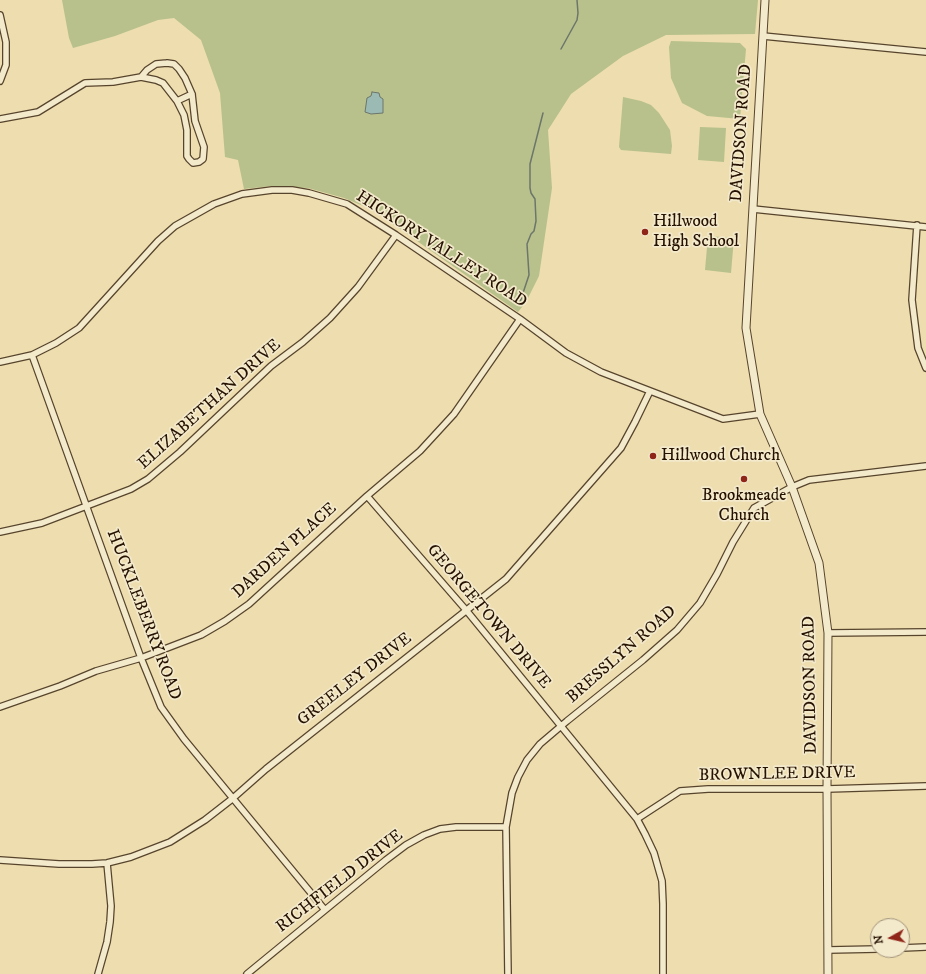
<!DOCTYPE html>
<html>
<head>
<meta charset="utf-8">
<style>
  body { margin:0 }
  #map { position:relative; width:926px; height:974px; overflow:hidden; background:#edddaf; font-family:"IM FELL DW Pica",serif }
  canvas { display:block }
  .north { position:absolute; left:870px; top:918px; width:40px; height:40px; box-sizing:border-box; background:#f3e9cb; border:1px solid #a1937a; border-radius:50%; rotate:262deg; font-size:11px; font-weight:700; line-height:16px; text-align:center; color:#251100 }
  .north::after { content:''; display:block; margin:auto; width:14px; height:18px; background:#8f2418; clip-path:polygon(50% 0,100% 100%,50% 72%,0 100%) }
</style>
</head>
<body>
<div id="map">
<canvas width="926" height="974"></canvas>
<div class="north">N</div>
</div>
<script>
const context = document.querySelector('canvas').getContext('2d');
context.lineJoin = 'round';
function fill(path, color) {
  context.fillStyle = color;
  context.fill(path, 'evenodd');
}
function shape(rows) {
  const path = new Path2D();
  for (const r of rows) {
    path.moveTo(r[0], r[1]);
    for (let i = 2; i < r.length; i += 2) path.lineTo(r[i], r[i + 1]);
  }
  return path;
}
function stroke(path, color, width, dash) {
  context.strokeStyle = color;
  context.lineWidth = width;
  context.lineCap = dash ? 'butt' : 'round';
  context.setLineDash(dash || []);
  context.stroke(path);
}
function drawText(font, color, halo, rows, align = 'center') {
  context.font = font + ' "IM FELL DW Pica",serif';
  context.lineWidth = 3.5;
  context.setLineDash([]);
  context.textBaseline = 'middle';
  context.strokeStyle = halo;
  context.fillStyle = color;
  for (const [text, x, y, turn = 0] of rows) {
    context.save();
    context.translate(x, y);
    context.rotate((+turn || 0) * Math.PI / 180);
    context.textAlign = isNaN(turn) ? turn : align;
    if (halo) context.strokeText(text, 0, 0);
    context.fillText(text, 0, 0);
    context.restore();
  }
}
fill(shape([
  [62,0,758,0,755,34,666,35,623,56,571,94,548,130,552,188,539,276,526,302,518,312,373,210,344,198,308,188,271,186,244,189,238,160,225,157,220,93,201,40,174,18,158,20,115,36,73,48,69,38],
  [671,41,740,43,746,49,740,119,707,116,682,103,671,78,669,47],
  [623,97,641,101,651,105,659,113,670,130,672,146,671,154,621,150,619,147],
  [700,127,726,128,724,162,698,160],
  [708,236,734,238,731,273,705,270]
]), '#b8c18b');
const water = shape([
  [372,92,379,93,380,97,383,99,383,113,371,114,365,112,367,98,371,96,372,92]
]);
fill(water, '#9bbab3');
stroke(water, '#6c766b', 1);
stroke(shape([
  [561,49,577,20,578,13,577,0],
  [520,302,529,275,527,244,531,234,534,231,536,221,535,199,531,193,530,188,530,164,543,113]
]), '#6c766b', 1.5);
const minor = shape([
  [0,15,6,42,6,65,0,81],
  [763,36,926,52],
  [167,63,174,64,179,69,185,78,192,94,195,121,204,147,203,159,199,162,193,163,189,159,187,156,187,130,184,115,177,101,163,83,156,80,141,77,147,70,156,64,167,63],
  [177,101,192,94],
  [0,119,38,112,85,83,113,82,141,77],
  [753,209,926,227],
  [917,225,912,300,918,348,926,368],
  [32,355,141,658,161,707,184,739,325,910],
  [0,362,32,355,56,343,79,328,158,241,175,226,214,204,242,194,272,190,292,190,309,193,347,204,396,235,520,319,566,353,601,372,723,419,760,414],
  [367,496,466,610,637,819,645,834,654,853,662,881,663,904,663,974],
  [0,532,42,523,131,489,148,479,180,452,271,366,303,342,330,318,358,287,396,235],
  [828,633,926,632],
  [0,707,60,686,96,671,141,658,201,635,225,621,249,604,367,496,420,451,454,414,520,319],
  [637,819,680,791,708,789,827,789,926,786],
  [0,860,59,864,92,864,107,863,131,857,170,842,205,820,232,799,266,769,506,579,621,448,635,422,650,391],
  [902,948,926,947],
  [828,950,878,949],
  [98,974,107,942,110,922,111,906,107,863],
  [247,974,386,860,406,845,424,835,440,829,456,827,506,827],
  [508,974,506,827,512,793,518,777,527,760,540,744,567,721,643,660,677,630,700,603,717,574,733,542,754,508,792,487,809,480,926,466]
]);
const tertiary = shape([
  [765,0,746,328,760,414,792,487,819,563,828,633,827,789,828,974]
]);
stroke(minor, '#57442c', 8);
stroke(tertiary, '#57442c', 9);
stroke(minor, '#f3e9cb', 5.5);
stroke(tertiary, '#f3e9cb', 7);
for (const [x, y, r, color] of [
  [645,232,4,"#8f2418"],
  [653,456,4,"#8f2418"],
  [744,479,4,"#8f2418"]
]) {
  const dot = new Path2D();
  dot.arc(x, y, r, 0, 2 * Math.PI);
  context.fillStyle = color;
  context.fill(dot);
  stroke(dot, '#f3e9cb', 1.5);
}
drawText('17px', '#251100', '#f3e9cb', [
  ["DAVIDSON ROAD",742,133,-86],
  ["HICKORY VALLEY ROAD",441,250,33],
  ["ELIZABETHAN DRIVE",210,405,-42],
  ["DARDEN PLACE",285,551,-42],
  ["HUCKLEBERRY ROAD",143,615,69],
  ["GEORGETOWN DRIVE",488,617,50],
  ["BRESSLYN ROAD",622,655,-41],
  ["GREELEY DRIVE",355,680,-38],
  ["DAVIDSON ROAD",811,685,-91],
  ["BROWNLEE DRIVE",777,775,-1],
  ["RICHFIELD DRIVE",340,882,-38]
]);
drawText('17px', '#251100', '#f3e9cb', [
  ["Hillwood",653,222],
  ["High School",653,242],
  ["Hillwood Church",661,456],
  ["Brookmeade",744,496,"center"],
  ["Church",744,516,"center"]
], 'left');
</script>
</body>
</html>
